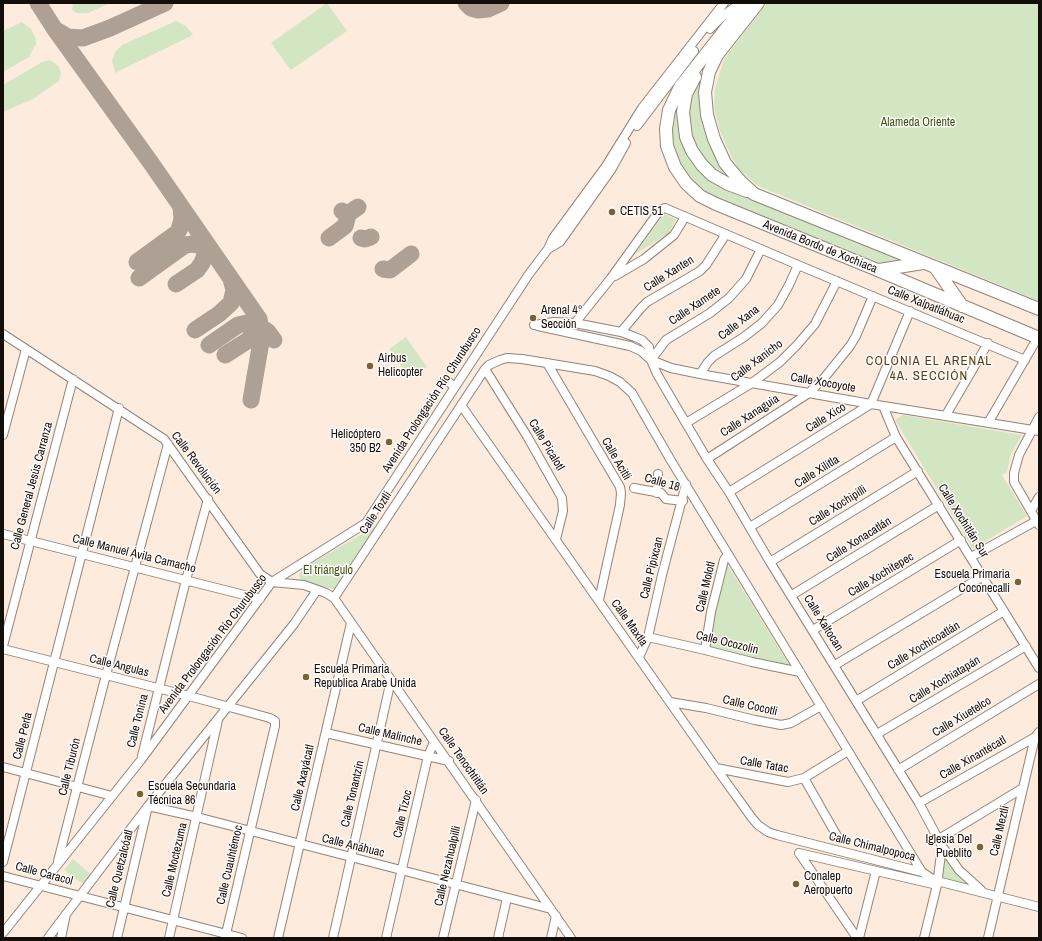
<!DOCTYPE html>
<html>
<head>
<meta charset="utf-8">
<style>
  body { margin:0 }
  #map { position:relative; width:1042px; height:941px; overflow:hidden; background:#fdebdd; font-family:"Archivo Narrow",sans-serif }
  canvas { display:block }
  .frame { position:absolute; inset:0; border:4px solid #130e09; pointer-events:none }
</style>
</head>
<body>
<div id="map">
<canvas width="1042" height="941"></canvas>
<div class="frame"></div>
</div>
<script>
const context = document.querySelector('canvas').getContext('2d');
context.lineJoin = 'round';
function fill(path, color) {
  context.fillStyle = color;
  context.fill(path, 'evenodd');
}
function shape(rows) {
  const path = new Path2D();
  for (const r of rows) {
    path.moveTo(r[0], r[1]);
    for (let i = 2; i < r.length; i += 2) path.lineTo(r[i], r[i + 1]);
  }
  return path;
}
function stroke(path, color, width, dash) {
  context.strokeStyle = color;
  context.lineWidth = width;
  context.lineCap = dash ? 'butt' : 'round';
  context.setLineDash(dash || []);
  context.stroke(path);
}
function drawText(font, color, halo, rows, align = 'center') {
  context.font = font + ' "Archivo Narrow",sans-serif';
  context.lineWidth = 3;
  context.setLineDash([]);
  context.textBaseline = 'middle';
  context.strokeStyle = halo;
  context.fillStyle = color;
  for (const [text, x, y, turn = 0] of rows) {
    context.save();
    context.translate(x, y);
    context.rotate((+turn || 0) * Math.PI / 180);
    context.textAlign = isNaN(turn) ? turn : align;
    if (halo) context.strokeText(text, 0, 0);
    context.fillText(text, 0, 0);
    context.restore();
  }
}
fill(shape([
  [73,3,110,3,88,13,77,13,72,10],
  [327,3,347,31,291,70,271,43],
  [767,3,1039,3,1039,301,758,186,739,169,731,156,720,131,714,108,715,88,724,59],
  [176,21,186,26,193,35,115,73,112,60,115,52,122,45],
  [22,22,31,29,36,39,36,44,29,57,3,72,3,31],
  [50,60,56,64,59,67,61,74,59,81,33,99,3,112,3,85,42,62],
  [699,75,702,77,701,116,705,131,712,150,726,176,723,176,705,162,692,140,686,110],
  [675,108,679,109,698,166,905,260,886,263,878,262,818,240,702,191,693,185,678,162,671,133],
  [664,214,676,219,669,233,634,255],
  [406,337,427,367,410,378,389,349],
  [903,415,1022,435,1011,454,1007,472,1002,475,1027,516,973,549,895,420],
  [376,526,334,589,308,583,301,580,299,575,302,569],
  [727,564,790,666,707,649],
  [946,858,975,887,942,878],
  [73,859,92,875,84,885,64,870]
]), '#d3e6c4');
stroke(shape([
  [38,3,54,28,151,163,259,319,262,336,251,400],
  [466,3,471,8,478,10,488,9,501,3],
  [56,30,68,37,83,38,110,28,165,3],
  [342,211,348,214,358,207],
  [329,238,345,226,347,219],
  [361,238,365,239,371,237],
  [137,262,177,233,179,230,182,219,181,207],
  [383,269,390,270,411,254],
  [139,278,185,245,193,244,206,247,211,251],
  [176,284,197,270,202,263,206,252,205,241],
  [195,330,219,314,231,303,234,290,231,279],
  [209,345,238,325,247,323,255,324,261,327,268,332,274,340],
  [225,355,250,339,255,327,256,318]
]), '#aea095', 17);
const street = shape([
  [710,29,725,14,735,7,745,4],
  [637,126,694,51],
  [548,249,560,242,611,170,626,143],
  [615,276,644,259,674,235,685,217],
  [575,323,611,278,660,210,665,208,798,265,1025,360],
  [534,325,554,322,575,323,621,332,635,337,642,340,649,347,651,360,657,374,707,459,729,492,770,562,919,803,942,846,959,870,981,890],
  [538,326,630,346,641,351,651,360,671,368,700,374,871,404,1039,431],
  [621,332,641,308,647,302,700,271,706,265,726,234],
  [3,334,164,439,260,574,272,582,304,585,326,593,334,598,571,938],
  [651,360,666,340,710,313,729,298,746,279,761,249],
  [547,363,620,487,621,493,620,505,599,600],
  [485,369,527,436,562,498,563,511,556,539],
  [700,374,708,362,714,356,744,337,762,323,778,305,789,285,798,265],
  [446,380,455,387],
  [461,405,716,768,752,818,758,825,768,832,777,835,922,872,931,878,937,881,1039,907],
  [883,406,896,437,1039,668],
  [946,415,988,343],
  [1039,417,1019,455,1014,473,1014,482,1039,525],
  [686,423,752,383,780,362,797,345,815,324,837,281],
  [988,423,1034,344],
  [3,435,26,349],
  [707,459,809,393,825,377,850,346,856,336,873,296],
  [634,488,661,493,666,499,683,501],
  [729,492,871,404,910,311],
  [657,493,658,474],
  [1031,511,1039,497],
  [750,527,896,437],
  [3,534,260,599],
  [971,557,1036,521],
  [770,562,918,471],
  [792,595,939,505],
  [334,598,485,369,489,365,500,360,507,358,522,359,595,371,609,376,620,382,632,393,670,459,922,872],
  [813,630,961,540],
  [648,637,705,650,752,662,800,672],
  [3,646,73,379],
  [3,649,189,696,270,718,275,721,275,726,225,938],
  [705,650,711,612,724,560,728,554],
  [639,657,648,637,662,575,686,484],
  [835,665,983,576],
  [856,701,1004,611],
  [670,702,706,708,755,720,781,725,791,723,821,706],
  [326,733,449,761],
  [877,734,1026,646],
  [142,756,186,580,208,499],
  [3,767,112,796],
  [716,768,788,782,804,778,848,751],
  [898,770,1039,684],
  [804,778,837,836],
  [919,803,1037,736],
  [939,839,1023,788],
  [799,853,937,885],
  [799,853,857,938],
  [58,861,106,675,168,444],
  [3,862,119,408],
  [3,876,242,938],
  [3,933,141,760,272,582,366,523,529,274,548,249,553,238,606,166,642,108,724,3],
  [48,938,148,806,294,624,317,590],
  [61,938,66,914],
  [117,938,148,806,197,817,551,909],
  [169,938,218,720],
  [278,938,351,623],
  [333,938,391,680],
  [386,938,428,756,434,742],
  [443,938,476,800],
  [498,938,507,898],
  [551,938,556,916],
  [859,938,876,871],
  [924,938,937,885,942,846],
  [988,938,1035,737,1039,732]
]);
const primary = shape([
  [746,3,680,87,669,110,666,129,667,146,675,167,686,183,700,196,716,204,875,269,1039,338],
  [758,3,717,55,709,72,705,92,707,115,714,139,725,163,740,181,754,194,1039,309],
  [695,77,686,94,683,112,686,137,692,151,702,165,712,175,728,184,747,191],
  [935,267,962,306],
  [879,270,923,263]
]);
stroke(street, '#938477', 10);
stroke(primary, '#938477', 14);
stroke(street, '#fff', 8);
stroke(primary, '#fff', 12);
for (const [x, y, r, color] of [
  [612,212,4,"#7c6133"],
  [533,318,4,"#7c6133"],
  [370,366,4,"#7c6133"],
  [389,442,4,"#7c6133"],
  [1018,582,4,"#7c6133"],
  [306,677,4,"#7c6133"],
  [140,794,4,"#7c6133"],
  [980,847,4,"#7c6133"],
  [796,884,4,"#7c6133"]
]) {
  const dot = new Path2D();
  dot.arc(x, y, r, 0, 2 * Math.PI);
  context.fillStyle = color;
  context.fill(dot);
  stroke(dot, '#fffbf9', 1.5);
}
drawText('12px', '#375416', '#fffbf9', [
  ["Alameda Oriente",918,123],
  ["El triángulo",328,571]
]);
drawText('12px', '#130e09', '#fffbf9', [
  ["CETIS 51",620,212],
  ["Arenal 4°",541,311],
  ["Sección",541,325],
  ["Airbus",378,359],
  ["Helicopter",378,373],
  ["Helicóptero",381,435,"right"],
  ["350 B2",381,449,"right"],
  ["Escuela Primaria",1010,575,"right"],
  ["Coconecalli",1010,589,"right"],
  ["Escuela Primaria",314,670],
  ["Republica Arabe Unida",314,684],
  ["Escuela Secundaria",148,787],
  ["Técnica 86",148,801],
  ["Iglesia Del",972,840,"right"],
  ["Pueblito",972,854,"right"],
  ["Conalep",804,877],
  ["Aeropuerto",804,891]
], 'left');
drawText('12px', '#130e09', '#fffbf9', [
  ["Avenida Bordo de Xochiaca",820,247,22],
  ["Calle Xanten",669,274,-32],
  ["Calle Xalpatláhuac",926,305,22],
  ["Calle Xamete",695,306,-34],
  ["Calle Xana",739,323,-38],
  ["Calle Xanicho",757,361,-37],
  ["Calle Xocoyote",823,383,10],
  ["Avenida Prolongación Río Churubusco",432,400,-57],
  ["Calle Xanaguia",750,416,-33],
  ["Calle Xico",826,418,-32],
  ["Calle Picalotl",546,445,59],
  ["Calle Acitli",616,459,60],
  ["Calle Revolución",196,463,53],
  ["Calle Xilitla",817,472,-32],
  ["Calle 18",662,483,16],
  ["Calle General Jesús Carranza",32,486,-75],
  ["Calle Xochipilli",838,506,-32],
  ["Calle Toztli",376,513,-57],
  ["Calle Xochitlán Sur",963,521,58],
  ["Calle Xonacatlán",859,540,-32],
  ["Calle Manuel Ávila Camacho",134,554,14],
  ["Calle Pipixcan",652,568,-76],
  ["Calle Xochitepec",881,575,-31],
  ["Calle Molotl",706,587,-77],
  ["Calle Maxtla",629,623,55],
  ["Calle Xaltocan",823,623,58],
  ["Calle Ocozolin",727,643,14],
  ["Avenida Prolongación Río Churubusco",213,644,-53],
  ["Calle Xochicoatlán",924,646,-31],
  ["Calle Angulas",119,666,14],
  ["Calle Xochiatapán",945,680,-31],
  ["Calle Cocotli",750,706,13],
  ["Calle Xiuetelco",962,717,-31],
  ["Calle Tonina",138,721,-76],
  ["Calle Malinche",390,735,13],
  ["Calle Perla",23,736,-76],
  ["Calle Xinantécatl",973,758,-30],
  ["Calle Tenochtitlán",463,761,55],
  ["Calle Tatac",764,765,10],
  ["Calle Tiburón",70,767,-76],
  ["Calle Axayácatl",303,778,-77],
  ["Calle Tonantzín",353,794,-77],
  ["Calle Tízoc",403,814,-77],
  ["Calle Meztli",1000,831,-77],
  ["Calle Anáhuac",353,846,14],
  ["Calle Chimalpopoca",872,847,14],
  ["Calle Moctezuma",175,860,-77],
  ["Calle Cuauhtémoc",230,865,-77],
  ["Calle Nezahualpilli",448,866,-77],
  ["Calle Quetzalcóatl",120,869,-76],
  ["Calle Caracol",44,874,15]
]);
context.letterSpacing = '1px';
drawText('13px', '#523d18', '#fffbf9', [
  ["COLONIA EL ARENAL",929,362],
  ["4A. SECCIÓN",929,377]
]);
context.letterSpacing = '0px';
</script>
</body>
</html>
